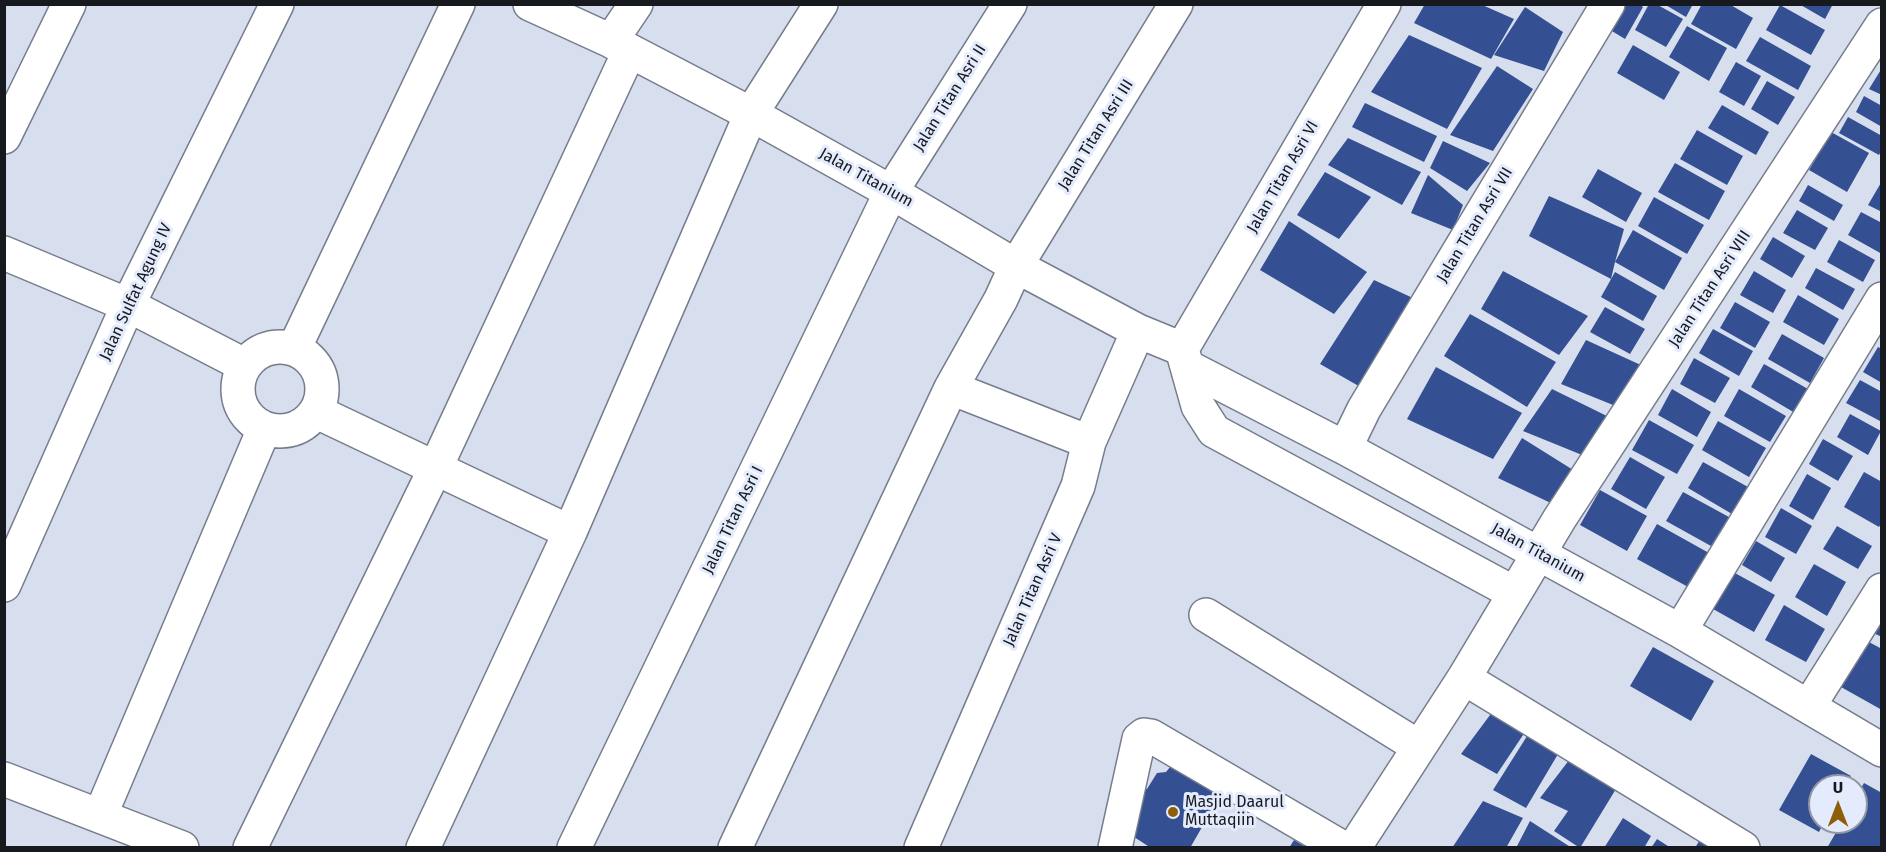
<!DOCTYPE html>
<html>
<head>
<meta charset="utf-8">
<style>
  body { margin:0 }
  #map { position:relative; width:1886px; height:852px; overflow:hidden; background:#d7deee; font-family:"Fira Sans",sans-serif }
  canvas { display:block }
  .frame { position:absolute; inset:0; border:6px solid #16191e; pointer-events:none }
  .north { position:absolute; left:1808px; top:774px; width:60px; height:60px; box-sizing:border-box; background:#e4ebfc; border:2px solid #9297a3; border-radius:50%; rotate:0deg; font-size:16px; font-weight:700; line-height:24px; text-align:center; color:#16191e }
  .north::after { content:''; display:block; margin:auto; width:21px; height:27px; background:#8f5e0a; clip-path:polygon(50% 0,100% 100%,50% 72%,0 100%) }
</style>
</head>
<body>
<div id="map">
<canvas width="1886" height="852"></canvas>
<div class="frame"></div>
<div class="north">U</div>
</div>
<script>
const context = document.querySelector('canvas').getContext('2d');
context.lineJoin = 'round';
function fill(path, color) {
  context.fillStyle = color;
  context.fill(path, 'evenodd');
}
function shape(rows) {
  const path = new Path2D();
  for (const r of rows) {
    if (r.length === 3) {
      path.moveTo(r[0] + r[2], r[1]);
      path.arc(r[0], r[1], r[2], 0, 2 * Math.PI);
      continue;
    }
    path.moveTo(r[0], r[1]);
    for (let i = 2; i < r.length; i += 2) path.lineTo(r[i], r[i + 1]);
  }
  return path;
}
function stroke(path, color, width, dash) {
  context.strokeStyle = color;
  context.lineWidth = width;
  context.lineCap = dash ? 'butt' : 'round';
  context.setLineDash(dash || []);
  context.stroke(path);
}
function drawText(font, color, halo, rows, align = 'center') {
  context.font = font + ' "Fira Sans",sans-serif';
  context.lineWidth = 6;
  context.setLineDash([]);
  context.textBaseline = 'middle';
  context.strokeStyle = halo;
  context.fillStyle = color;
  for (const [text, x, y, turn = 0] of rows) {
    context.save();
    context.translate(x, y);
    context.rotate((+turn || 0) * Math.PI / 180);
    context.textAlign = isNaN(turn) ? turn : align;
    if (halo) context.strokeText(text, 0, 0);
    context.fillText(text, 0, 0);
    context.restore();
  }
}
fill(shape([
  [1425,4,1480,4,1514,19,1491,59,1414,23],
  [1614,4,1639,4,1643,7,1625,39,1602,25],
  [1649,4,1656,4,1683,19,1666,47,1635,30],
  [1664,4,1693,4,1686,17],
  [1702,4,1729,4,1753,18,1736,49,1691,24],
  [1799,4,1833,4,1825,19],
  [1780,5,1825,30,1811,55,1766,30],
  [1525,7,1563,32,1544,71,1494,55],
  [1687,26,1727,48,1709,81,1669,57],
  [1409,35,1482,68,1447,129,1371,92],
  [1760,37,1811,66,1798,90,1746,61],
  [1633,45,1680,72,1664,100,1617,73],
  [1736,62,1761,76,1744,106,1719,92],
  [1497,66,1533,89,1493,151,1450,135],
  [1882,68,1882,95,1869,89],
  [1767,81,1795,97,1778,125,1751,109],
  [1864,96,1882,106,1882,127,1856,112],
  [1365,103,1437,136,1424,162,1352,127],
  [1722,105,1769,132,1756,155,1708,128],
  [1848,117,1882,136,1882,149,1879,155,1839,133],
  [1697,130,1743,156,1727,185,1680,159],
  [1831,132,1869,153,1847,192,1809,170],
  [1348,138,1421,172,1402,205,1328,165],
  [1443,141,1490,163,1467,191,1430,168],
  [1675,163,1725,191,1709,220,1658,192],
  [1598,169,1642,193,1626,222,1582,197],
  [1325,172,1371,197,1339,239,1297,215],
  [1428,175,1463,205,1453,230,1411,213],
  [1882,181,1882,212,1868,205],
  [1808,185,1843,205,1834,221,1799,201],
  [1549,196,1624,229,1615,262,1633,230,1682,258,1664,290,1615,262,1611,279,1529,236],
  [1654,197,1704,225,1687,254,1638,226],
  [1797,210,1828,228,1815,250,1783,233],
  [1861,212,1882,223,1882,254,1848,235],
  [1289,221,1367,272,1334,314,1260,270],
  [1773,237,1805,256,1792,278,1760,259],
  [1839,240,1875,260,1863,282,1827,262],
  [1816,268,1855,289,1843,310,1805,288],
  [1503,271,1588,316,1559,355,1481,309],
  [1754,271,1786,290,1773,313,1740,295],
  [1615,272,1657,296,1643,321,1601,297],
  [1374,280,1415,299,1364,389,1320,364],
  [1798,295,1839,319,1824,345,1783,322],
  [1735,302,1770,322,1755,348,1720,328],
  [1605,307,1645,329,1630,354,1590,332],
  [1470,314,1556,362,1527,407,1444,356],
  [1713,329,1753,351,1739,376,1699,353],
  [1782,334,1824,358,1810,383,1768,359],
  [1586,340,1643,366,1623,409,1561,384],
  [1878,347,1882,349,1882,383,1863,372],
  [1694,358,1730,378,1715,403,1680,384],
  [1764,364,1808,389,1795,413,1751,387],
  [1436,367,1522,413,1493,459,1407,419],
  [1860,380,1882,392,1882,418,1880,421,1846,403],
  [1552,389,1613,419,1587,457,1523,431],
  [1672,389,1711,412,1697,437,1658,415],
  [1739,389,1786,416,1770,442,1724,416],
  [1850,414,1881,431,1868,455,1837,437],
  [1649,420,1694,445,1677,474,1632,450],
  [1718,421,1766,448,1749,477,1702,450],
  [1522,438,1578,473,1555,505,1498,478],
  [1823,439,1853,456,1838,481,1809,464],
  [1630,457,1665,477,1646,509,1611,489],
  [1703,462,1748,487,1732,514,1688,488],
  [1864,472,1882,482,1882,522,1879,527,1844,507],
  [1807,474,1831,488,1813,520,1789,506],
  [1600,490,1647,516,1627,551,1580,525],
  [1683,492,1729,517,1711,546,1666,521],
  [1781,508,1812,526,1796,554,1765,537],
  [1657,524,1709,553,1690,588,1637,559],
  [1837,526,1872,546,1858,569,1823,549],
  [1756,541,1785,558,1771,582,1742,565],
  [1814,564,1846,582,1827,616,1795,597],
  [1733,572,1775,595,1754,632,1713,609],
  [1784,605,1825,629,1806,662,1765,640],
  [1882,610,1882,637,1869,631],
  [1867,641,1882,649,1882,710,1841,687],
  [1653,647,1714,681,1691,721,1630,686],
  [1493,711,1525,732,1497,774,1461,754],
  [1529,733,1561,749,1526,808,1493,790],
  [1811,754,1851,776,1845,786,1820,786,1820,822,1824,822,1819,832,1779,810],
  [1573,755,1619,784,1580,848,1554,831,1568,811,1540,798],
  [1175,761,1224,789,1190,848,1151,848,1131,835,1139,790,1147,789,1157,773,1166,772],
  [1864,783,1882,793,1882,846,1881,848,1827,848,1842,822,1856,822,1856,797],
  [1483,801,1523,818,1506,848,1452,848],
  [1623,818,1651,836,1644,848,1604,848],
  [1530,821,1572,848,1516,848],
  [1705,831,1733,848,1695,848],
  [1657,839,1671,848,1651,848],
  [1294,840,1307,848,1289,848]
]), '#345093');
const minor = shape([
  [530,4,611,41,751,114,891,192,1016,266,1138,331,1182,349,1198,406,1214,431,1514,593],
  [611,41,636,4],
  [4,137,69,4],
  [4,253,128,305,244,365],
  [280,389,42],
  [294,349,458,4],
  [1182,349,1384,4],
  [1188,367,1345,448,1680,631,1882,750],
  [951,388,1089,442],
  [317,412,570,532],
  [1345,448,1364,409,1608,4],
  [4,585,128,305,277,4],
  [1206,615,1419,747],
  [1680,631,1882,299],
  [1464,678,1743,848],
  [1809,706,1882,590],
  [4,779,182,848],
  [100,816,264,429],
  [250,848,435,469,629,52],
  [423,848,570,532,751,114,821,4],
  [574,848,891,192,1010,4],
  [735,848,951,388,1001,299,1016,266,1176,4],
  [921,848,1078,486,1089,442,1138,331],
  [1115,848,1139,739,1144,735,1151,736,1343,848],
  [1354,848,1464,678,1560,518,1882,25]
]);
stroke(minor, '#757c8b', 36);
stroke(minor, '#fff', 33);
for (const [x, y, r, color] of [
  [1173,812,6,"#8f5e0a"]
]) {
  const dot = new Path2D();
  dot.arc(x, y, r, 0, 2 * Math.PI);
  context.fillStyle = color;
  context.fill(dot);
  stroke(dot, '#e4ebfc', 2);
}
drawText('16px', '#16191e', '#e4ebfc', [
  ["Jalan Titan Asri II",950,98,-58],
  ["Jalan Titan Asri III",1096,135,-58],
  ["Jalan Titan Asri VI",1283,177,-60],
  ["Jalan Titanium",866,178,29],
  ["Jalan Titan Asri VII",1475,225,-59],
  ["Jalan Titan Asri VIII",1710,289,-57],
  ["Jalan Sulfat Agung IV",136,292,-65],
  ["Jalan Titan Asri I",733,520,-64],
  ["Jalan Titanium",1538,553,29],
  ["Jalan Titan Asri V",1033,590,-66]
]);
drawText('16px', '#16191e', '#e4ebfc', [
  ["Masjid Daarul",1185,803],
  ["Muttaqiin",1185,821]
], 'left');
</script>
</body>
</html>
